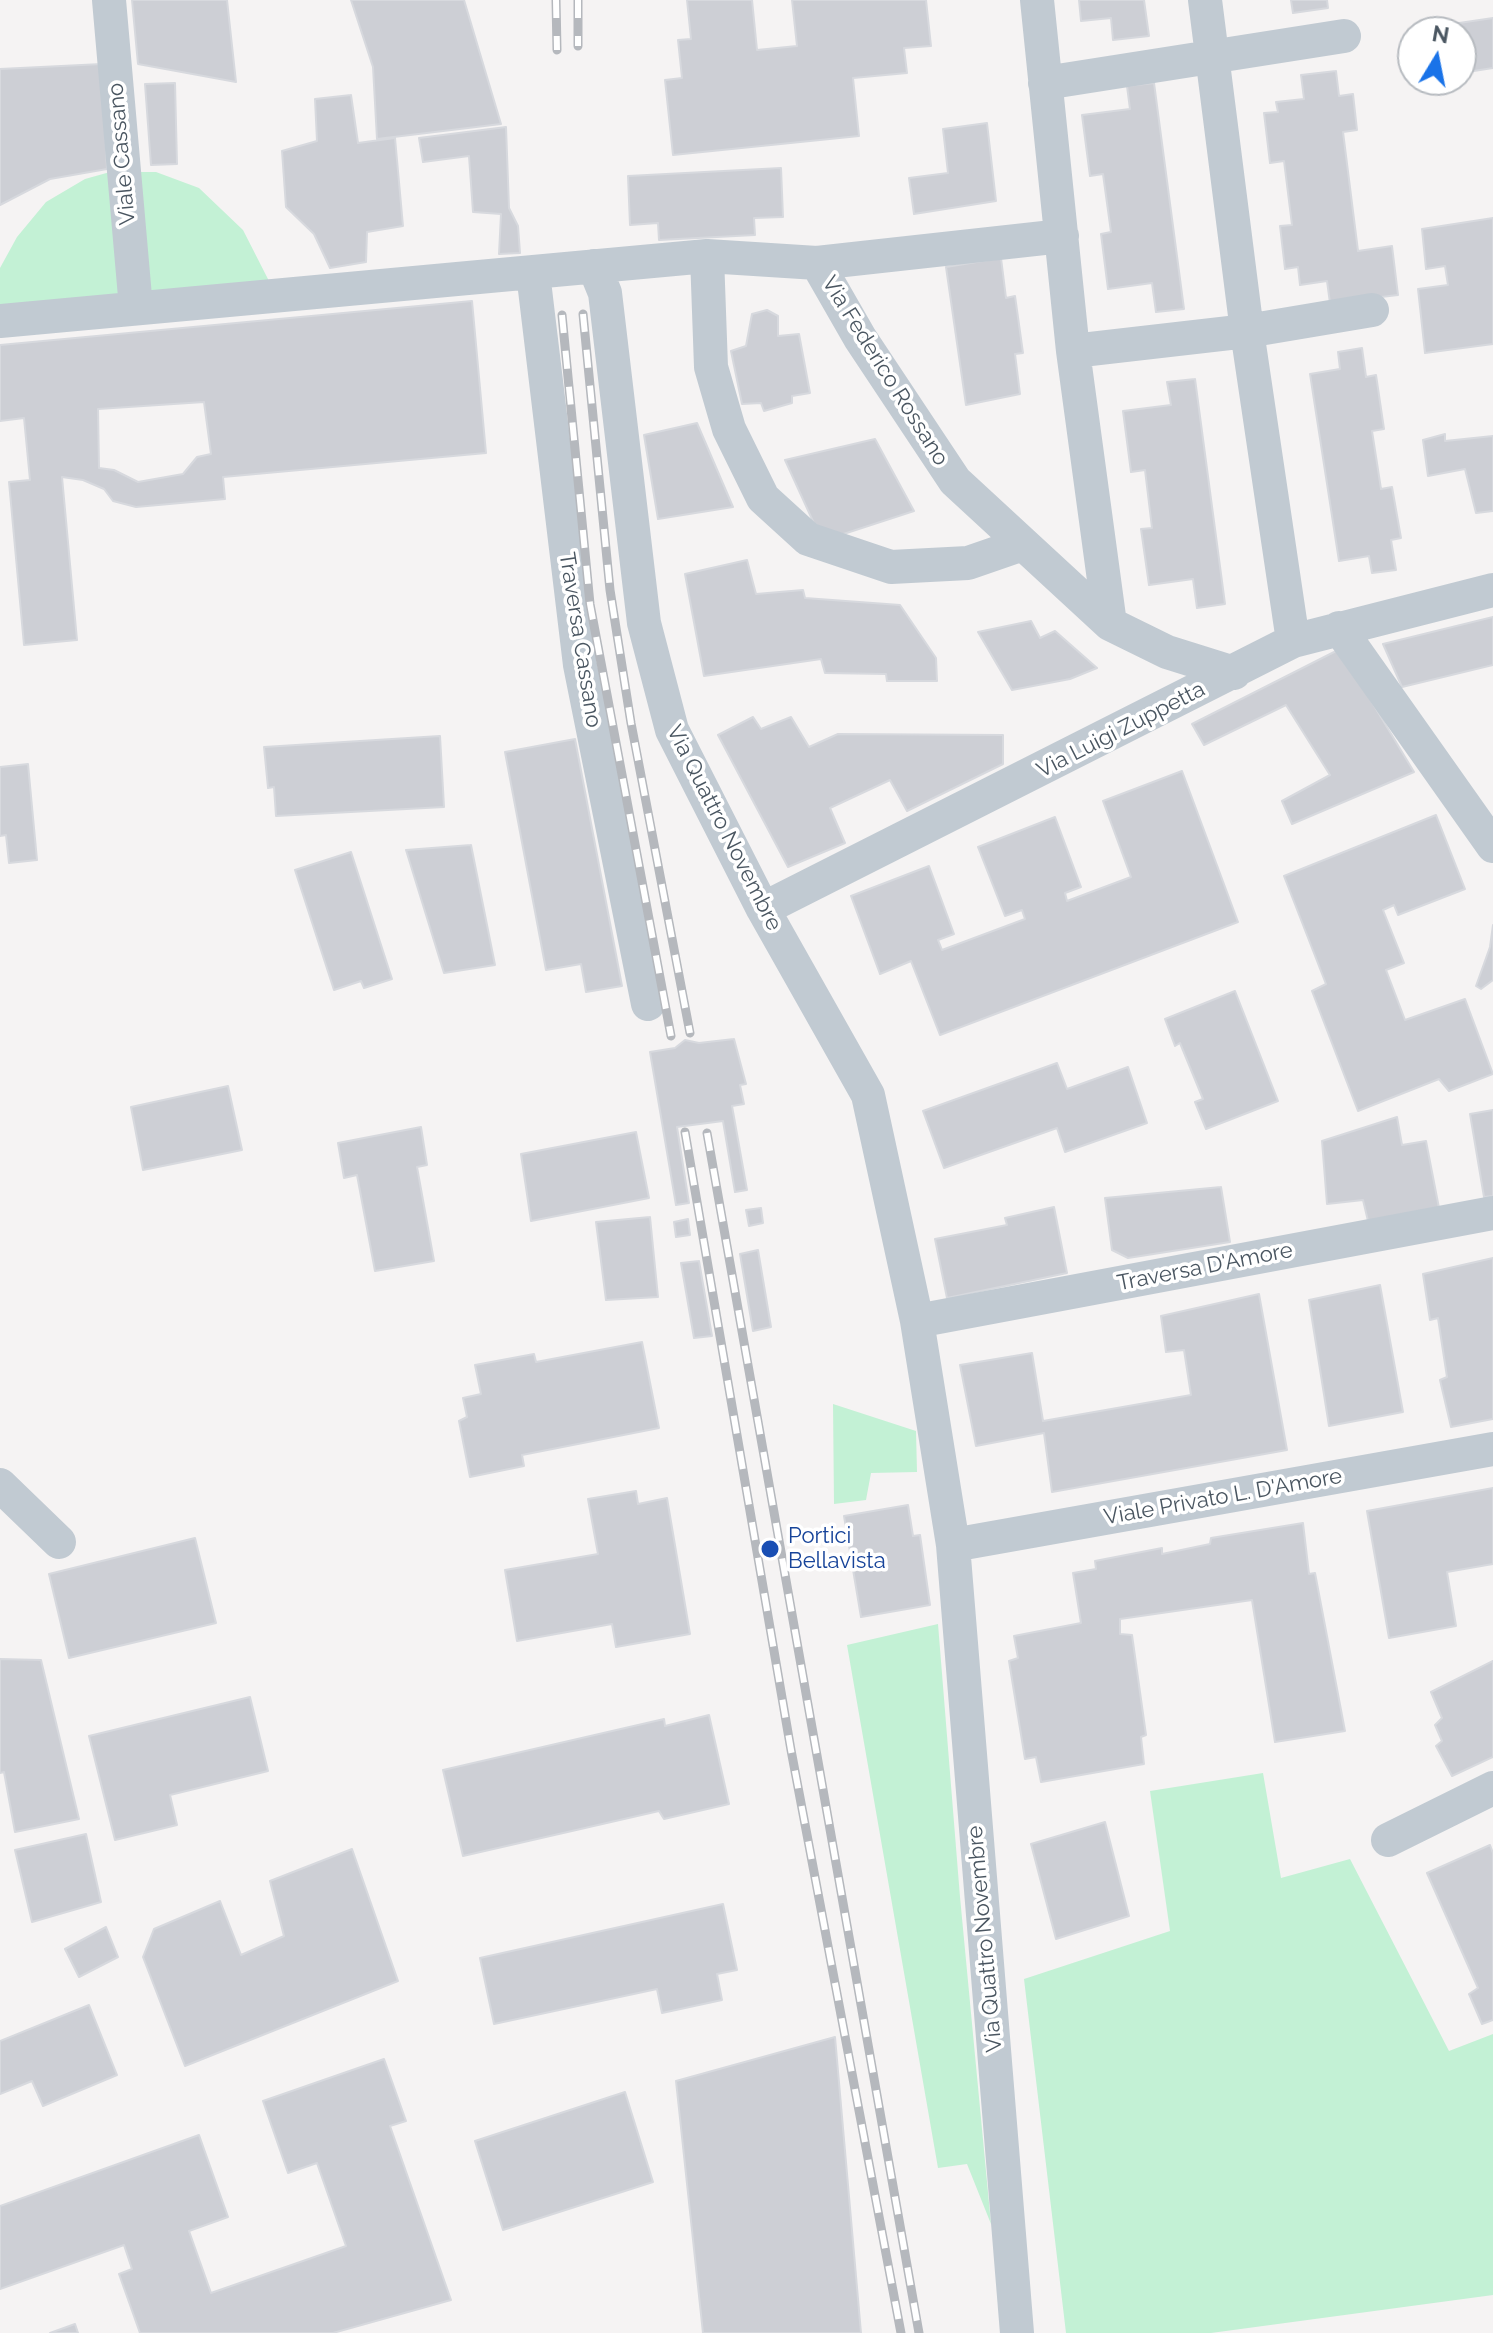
<!DOCTYPE html>
<html>
<head>
<meta charset="utf-8">
<style>
  body { margin:0 }
  #map { position:relative; width:1493px; height:2333px; overflow:hidden; background:#f5f3f3; font-family:Raleway,sans-serif }
  canvas { display:block }
  .north { position:absolute; left:1397px; top:16px; width:80px; height:80px; box-sizing:border-box; background:#fff; border:2px solid #b7bbc0; border-radius:50%; rotate:10deg; font-size:22px; font-weight:700; line-height:32px; text-align:center; color:#4a5661 }
  .north::after { content:''; display:block; margin:auto; width:28px; height:36px; background:#1a73e8; clip-path:polygon(50% 0,100% 100%,50% 72%,0 100%) }
</style>
</head>
<body>
<div id="map">
<canvas width="1493" height="2333"></canvas>
<div class="north">N</div>
</div>
<script>
const context = document.querySelector('canvas').getContext('2d');
context.lineJoin = 'round';
function fill(path, color) {
  context.fillStyle = color;
  context.fill(path, 'evenodd');
}
function shape(rows) {
  const path = new Path2D();
  for (const r of rows) {
    path.moveTo(r[0], r[1]);
    for (let i = 2; i < r.length; i += 2) path.lineTo(r[i], r[i + 1]);
  }
  return path;
}
function stroke(path, color, width, dash) {
  context.strokeStyle = color;
  context.lineWidth = width;
  context.lineCap = dash ? 'butt' : 'round';
  context.setLineDash(dash || []);
  context.stroke(path);
}
function drawText(font, color, halo, rows, align = 'center') {
  context.font = font + ' Raleway,sans-serif';
  context.lineWidth = 7;
  context.setLineDash([]);
  context.textBaseline = 'middle';
  context.strokeStyle = halo;
  context.fillStyle = color;
  for (const [text, x, y, turn = 0] of rows) {
    context.save();
    context.translate(x, y);
    context.rotate((+turn || 0) * Math.PI / 180);
    context.textAlign = isNaN(turn) ? turn : align;
    if (halo) context.strokeText(text, 0, 0);
    context.fillText(text, 0, 0);
    context.restore();
  }
}
fill(shape([
  [110,172,156,172,199,188,243,230,270,283,0,306,0,268,17,237,46,202,85,179],
  [833,1404,916,1431,917,1472,871,1473,866,1500,834,1504],
  [938,1624,960,1897,991,2224,967,2164,938,2168,847,1645],
  [1263,1773,1281,1878,1350,1859,1449,2051,1493,2034,1493,2295,1211,2333,1066,2333,1024,1979,1170,1931,1150,1791]
]), '#c3f1d5');
const building = shape([
  [132,0,227,0,236,82,138,64,132,0],
  [351,0,464,0,501,124,377,139,373,67,351,0],
  [687,0,752,0,757,50,797,46,792,0,926,0,931,46,904,48,907,73,853,78,859,136,673,155,665,80,682,78,678,40,691,39,687,0],
  [1079,0,1144,0,1149,36,1113,40,1111,18,1081,21,1079,0],
  [1291,0,1327,0,1328,8,1293,13,1291,0],
  [1493,18,1493,68,1461,73,1461,32,1433,32,1432,27,1493,18],
  [102,64,107,169,50,179,0,205,0,69,102,64],
  [1336,71,1339,96,1353,94,1357,130,1343,132,1358,251,1392,246,1398,295,1330,303,1327,281,1300,285,1298,267,1285,269,1280,226,1292,225,1284,161,1270,163,1264,113,1278,112,1276,102,1304,99,1301,75,1336,71],
  [175,83,177,164,151,165,145,84,175,83],
  [1154,83,1184,309,1156,312,1152,283,1108,289,1101,234,1111,232,1103,174,1090,176,1082,115,1130,109,1127,86,1154,83],
  [351,95,358,143,395,138,403,226,367,232,366,262,330,268,314,234,286,207,282,151,317,141,315,99,351,95],
  [987,123,996,201,914,214,909,178,948,173,943,129,987,123],
  [506,127,509,208,518,226,520,253,499,254,501,214,473,212,469,156,423,162,419,138,506,127],
  [781,168,783,217,754,218,755,235,659,240,658,223,630,225,628,176,781,168],
  [1493,218,1493,344,1425,353,1418,289,1448,285,1445,266,1426,269,1422,229,1493,218],
  [1001,258,1006,298,1015,296,1023,353,1015,354,1020,394,966,405,946,267,1001,258],
  [472,301,486,453,223,477,225,499,136,507,113,501,104,489,83,480,62,477,77,640,24,645,9,482,30,480,24,418,0,421,0,345,472,301],
  [204,402,211,454,197,457,183,474,138,482,114,470,99,468,98,409,204,402],
  [767,310,778,316,778,336,799,334,810,393,792,396,792,403,764,411,761,403,742,404,731,351,746,346,752,314,767,310],
  [1362,348,1366,377,1376,375,1384,429,1372,431,1381,489,1392,487,1401,538,1391,540,1396,570,1372,573,1369,556,1339,561,1310,374,1340,369,1338,352,1362,348],
  [1195,379,1225,604,1197,608,1193,579,1149,585,1141,529,1152,528,1145,470,1131,472,1123,411,1171,405,1167,382,1195,379],
  [697,423,733,507,658,519,644,435,697,423],
  [1445,434,1445,441,1493,436,1493,511,1476,513,1465,469,1428,476,1423,440,1445,434],
  [875,439,914,511,822,541,785,460,875,439],
  [747,560,756,594,803,590,805,598,900,605,936,658,937,681,887,681,886,674,825,673,821,659,704,676,685,574,747,560],
  [1493,617,1493,665,1402,687,1383,644,1493,617],
  [1031,621,1040,638,1055,631,1097,668,1070,679,1012,690,978,632,1031,621],
  [1340,649,1414,772,1292,824,1282,801,1330,775,1286,705,1204,745,1192,724,1340,649],
  [753,717,761,729,791,717,809,747,838,734,1003,735,1003,764,907,811,890,780,830,808,845,843,788,867,718,735,753,717],
  [440,736,444,807,276,816,274,787,268,788,264,747,440,736],
  [575,739,622,986,586,992,581,964,546,970,505,752,575,739],
  [28,764,37,860,9,863,6,835,0,836,0,767,28,764],
  [1182,771,1238,922,940,1035,911,961,880,974,851,896,929,866,954,934,938,940,942,950,1025,919,1022,910,1005,916,978,847,1055,817,1081,887,1065,893,1067,901,1131,877,1103,801,1182,771],
  [1436,815,1465,889,1398,915,1394,905,1383,910,1404,963,1386,970,1405,1020,1465,999,1493,1074,1449,1091,1439,1079,1358,1111,1312,991,1326,984,1284,876,1436,815],
  [471,845,495,965,444,973,406,850,471,845],
  [351,852,392,979,364,988,361,981,334,990,295,870,351,852],
  [1493,925,1493,980,1481,989,1476,986,1490,947,1493,925],
  [1235,991,1278,1101,1206,1129,1195,1102,1203,1099,1180,1043,1175,1046,1165,1019,1235,991],
  [734,1039,746,1084,740,1085,744,1104,732,1106,747,1190,735,1192,723,1121,677,1127,689,1203,676,1205,650,1052,675,1048,685,1040,699,1043,734,1039],
  [1057,1063,1067,1089,1128,1067,1147,1123,1065,1152,1057,1128,944,1168,923,1111,1057,1063],
  [228,1086,242,1150,143,1170,131,1107,228,1086],
  [1493,1110,1493,1196,1484,1197,1470,1114,1493,1110],
  [1397,1117,1402,1145,1426,1141,1439,1208,1368,1221,1363,1200,1327,1204,1322,1141,1397,1117],
  [421,1127,427,1165,417,1167,434,1261,375,1271,357,1175,344,1178,338,1143,421,1127],
  [636,1132,649,1198,531,1221,521,1154,636,1132],
  [1221,1187,1230,1242,1128,1258,1112,1250,1105,1198,1221,1187],
  [1054,1207,1067,1273,947,1298,935,1239,1007,1225,1005,1218,1054,1207],
  [761,1208,763,1223,749,1226,746,1210,761,1208],
  [650,1217,658,1297,606,1300,596,1222,650,1217],
  [688,1219,690,1235,676,1237,674,1222,688,1219],
  [758,1250,771,1327,753,1331,740,1254,758,1250],
  [1493,1258,1493,1419,1451,1427,1440,1380,1447,1377,1438,1318,1430,1320,1423,1274,1493,1258],
  [699,1261,712,1336,694,1338,681,1263,699,1261],
  [1380,1285,1403,1412,1329,1426,1309,1300,1380,1285],
  [1259,1294,1287,1450,1052,1492,1044,1433,976,1446,960,1365,1032,1353,1043,1421,1191,1395,1184,1350,1166,1352,1161,1316,1259,1294],
  [642,1342,659,1428,522,1455,524,1466,470,1477,459,1421,467,1417,463,1398,481,1394,475,1365,534,1354,536,1362,642,1342],
  [1493,1488,1493,1564,1447,1572,1456,1626,1389,1638,1367,1511,1493,1488],
  [636,1491,638,1504,667,1498,690,1634,616,1647,612,1624,517,1641,505,1570,598,1554,588,1499,636,1491],
  [908,1505,913,1536,920,1535,930,1605,861,1617,844,1516,908,1505],
  [1303,1523,1309,1574,1315,1573,1345,1731,1275,1742,1252,1600,1120,1619,1120,1634,1132,1635,1146,1735,1141,1737,1144,1764,1041,1782,1036,1757,1025,1759,1009,1661,1018,1658,1014,1636,1081,1623,1073,1573,1096,1569,1095,1561,1162,1548,1162,1554,1210,1544,1211,1538,1303,1523],
  [195,1538,216,1623,69,1658,49,1574,195,1538],
  [0,1659,41,1660,79,1819,15,1832,4,1772,0,1773,0,1659],
  [1493,1661,1493,1757,1452,1776,1436,1746,1442,1741,1435,1725,1442,1718,1431,1692,1493,1661],
  [250,1697,268,1771,170,1795,177,1825,115,1840,89,1736,250,1697],
  [709,1715,729,1804,664,1819,659,1811,463,1856,443,1770,664,1719,665,1726,709,1715],
  [1105,1822,1129,1916,1056,1939,1031,1844,1105,1822],
  [86,1834,101,1902,32,1922,15,1850,86,1834],
  [1490,1845,1493,1853,1493,2020,1482,2024,1469,1994,1478,1988,1427,1873,1490,1845],
  [352,1849,398,1981,185,2066,143,1957,154,1929,220,1901,241,1955,284,1936,270,1881,352,1849],
  [723,1904,737,1970,717,1974,722,2000,662,2013,657,1989,494,2024,480,1958,723,1904],
  [106,1927,118,1957,79,1977,65,1949,106,1927],
  [89,2005,117,2075,43,2106,32,2081,0,2094,0,2041,89,2005],
  [835,2037,861,2333,703,2333,676,2081,835,2037],
  [384,2059,406,2121,390,2126,451,2300,333,2333,140,2333,119,2274,132,2269,124,2245,0,2289,0,2206,199,2135,228,2217,189,2231,211,2293,346,2246,317,2163,288,2173,263,2101,384,2059],
  [625,2092,653,2182,503,2230,475,2141,625,2092],
  [75,2324,78,2333,50,2333,75,2324]
]);
fill(building, '#cdcfd5');
stroke(building, '#d7d9de', 2);
stroke(shape([
  [109,0,136,308],
  [1037,0,1073,351,1110,624],
  [1205,0,1247,331,1293,641],
  [1045,83,1344,36],
  [707,256,711,367,729,429,763,498,808,539,891,567,968,563,1023,544],
  [817,263,1062,236],
  [594,266,605,293,644,623,672,730,763,909,868,1095,917,1321,953,1545,1017,2333],
  [533,273,580,665,648,1004],
  [0,321,707,256,817,263,860,338,955,481,1110,624,1167,652,1234,673],
  [1073,351,1247,331,1372,310],
  [1339,628,1493,846],
  [763,909,1293,641,1493,590],
  [917,1321,1493,1213],
  [0,1485,59,1542],
  [953,1545,1493,1449],
  [1388,1840,1493,1788]
]), '#c1cad2', 34);
const rail = shape([
  [556,0,557,50],
  [578,0,578,46],
  [583,314,610,590,631,723,690,1033],
  [562,315,590,604,671,1036],
  [685,1132,791,1750,901,2333],
  [707,1133,919,2333]
]);
stroke(rail, '#b5b8bd', 9);
stroke(rail, '#fff', 6, [18]);
for (const [x, y, r, color] of [
  [770,1549,10,"#1a4fb4"]
]) {
  const dot = new Path2D();
  dot.arc(x, y, r, 0, 2 * Math.PI);
  context.fillStyle = color;
  context.fill(dot);
  stroke(dot, '#fff', 3);
}
drawText('22px', '#4a5661', '#fff', [
  ["Viale Cassano",122,154,-95],
  ["Via Federico Rossano",885,371,58],
  ["Traversa Cassano",580,640,81],
  ["Via Luigi Zuppetta",1121,730,-27],
  ["Via Quattro Novembre",724,828,63],
  ["Traversa D'Amore",1205,1267,-11],
  ["Viale Privato L. D'Amore",1223,1497,-10],
  ["Via Quattro Novembre",985,1939,-95]
]);
drawText('22px', '#164399', '#fff', [
  ["Portici",788,1536],
  ["Bellavista",788,1561]
], 'left');
</script>
</body>
</html>
